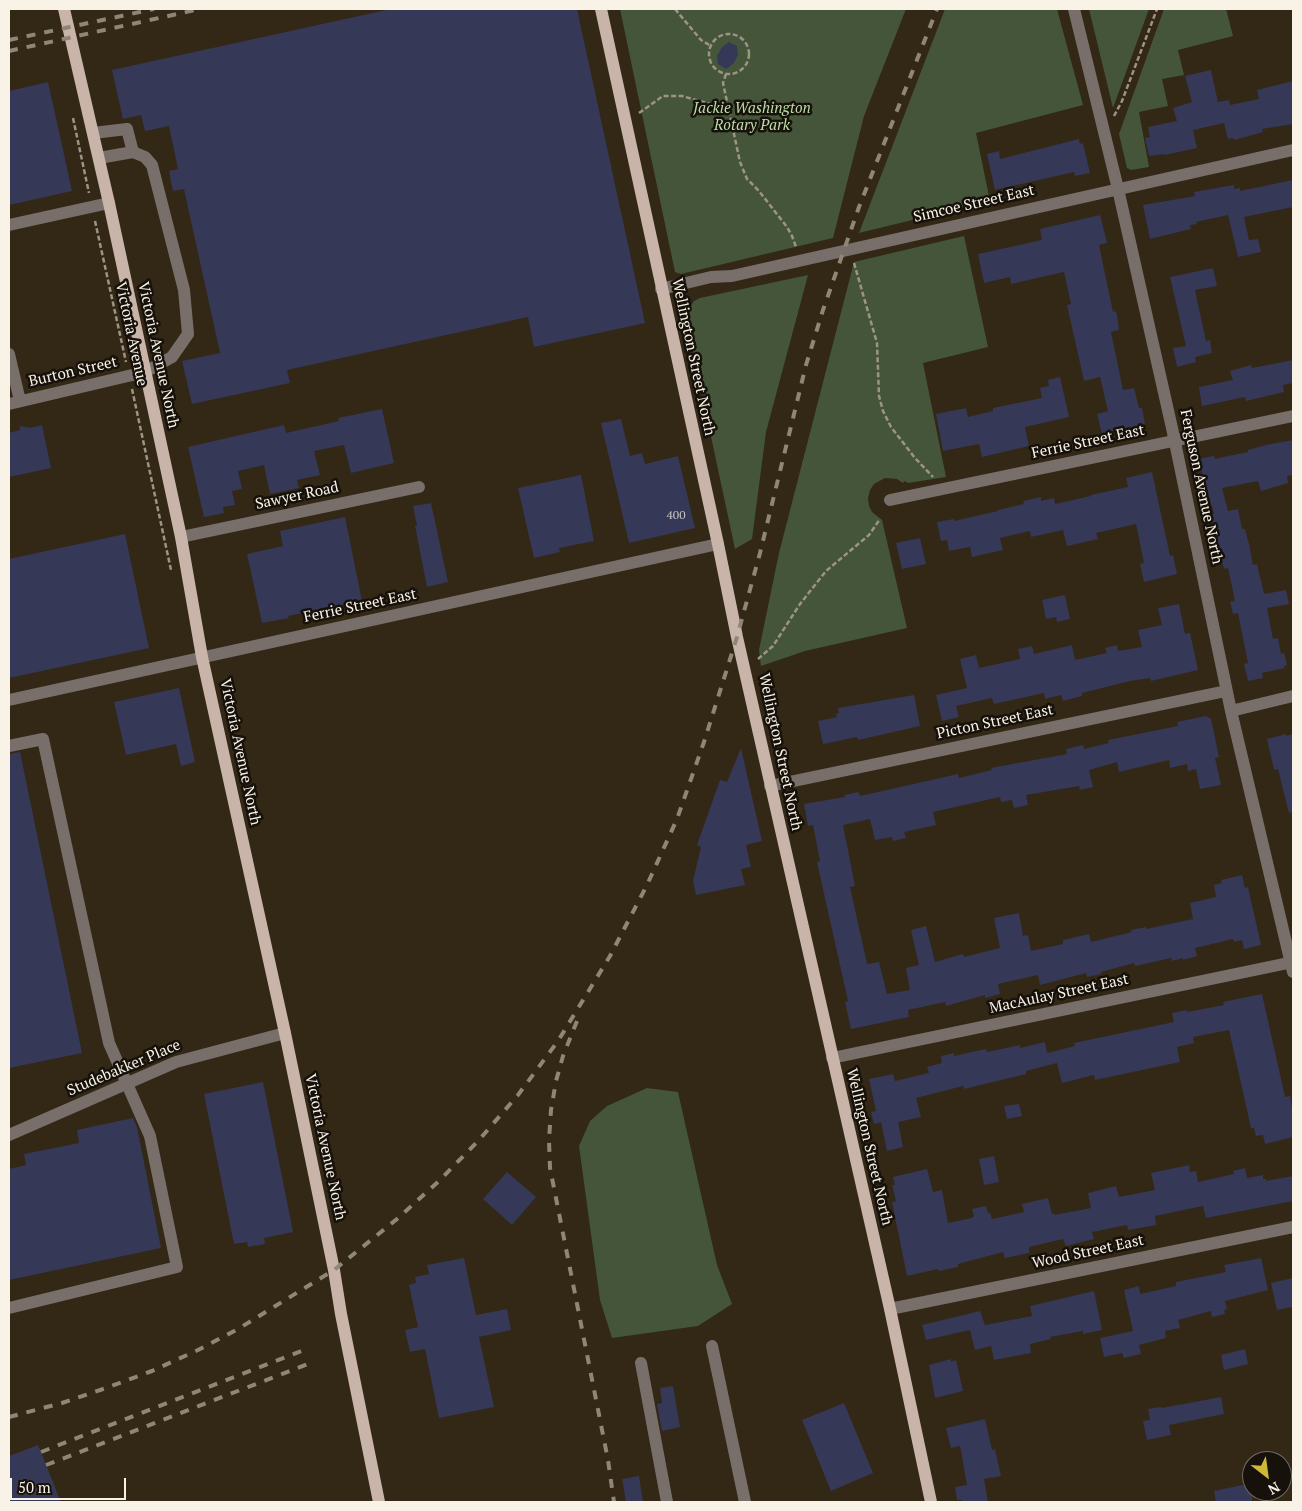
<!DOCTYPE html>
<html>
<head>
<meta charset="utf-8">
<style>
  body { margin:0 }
  #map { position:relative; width:1302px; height:1511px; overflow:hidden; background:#332716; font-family:"PT Serif",serif }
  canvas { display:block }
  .frame { position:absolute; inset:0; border:10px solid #f9f2e6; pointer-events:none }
  .north { position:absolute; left:1242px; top:1451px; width:50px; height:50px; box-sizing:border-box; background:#16110a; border:1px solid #716b62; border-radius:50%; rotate:150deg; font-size:14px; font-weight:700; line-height:20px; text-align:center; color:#f9f2e6 }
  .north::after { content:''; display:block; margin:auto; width:18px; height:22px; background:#cfb837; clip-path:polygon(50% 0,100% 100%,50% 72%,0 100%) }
  .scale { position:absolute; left:10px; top:1478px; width:116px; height:22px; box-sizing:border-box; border:2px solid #f9f2e6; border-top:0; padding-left:6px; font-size:15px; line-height:18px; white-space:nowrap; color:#f9f2e6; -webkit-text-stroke:4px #16110a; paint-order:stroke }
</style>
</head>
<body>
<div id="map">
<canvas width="1302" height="1511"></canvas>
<div class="frame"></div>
<div class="north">N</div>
<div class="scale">50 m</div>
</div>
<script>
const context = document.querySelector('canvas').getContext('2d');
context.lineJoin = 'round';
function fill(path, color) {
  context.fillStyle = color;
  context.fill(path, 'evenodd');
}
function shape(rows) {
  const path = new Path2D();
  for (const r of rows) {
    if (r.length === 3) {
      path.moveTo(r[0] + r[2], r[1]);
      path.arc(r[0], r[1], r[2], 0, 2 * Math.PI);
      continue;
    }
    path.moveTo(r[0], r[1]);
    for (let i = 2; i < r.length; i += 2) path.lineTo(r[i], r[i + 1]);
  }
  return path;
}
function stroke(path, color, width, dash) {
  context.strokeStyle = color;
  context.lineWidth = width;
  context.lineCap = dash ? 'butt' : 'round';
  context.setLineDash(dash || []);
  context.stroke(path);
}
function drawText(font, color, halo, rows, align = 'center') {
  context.font = font + ' "PT Serif",serif';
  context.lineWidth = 5;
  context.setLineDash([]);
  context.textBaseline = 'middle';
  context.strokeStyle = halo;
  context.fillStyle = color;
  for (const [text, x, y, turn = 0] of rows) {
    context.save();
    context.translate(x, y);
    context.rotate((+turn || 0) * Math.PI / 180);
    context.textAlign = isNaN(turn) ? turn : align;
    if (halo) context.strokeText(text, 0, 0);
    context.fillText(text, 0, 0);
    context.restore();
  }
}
fill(shape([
  [620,9,906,9,864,116,833,238,681,274,675,272],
  [945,9,1057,9,1083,105,976,133,990,201,859,233],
  [1089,9,1149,9,1113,108],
  [1164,9,1226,9,1233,36,1178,50,1184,75,1162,79,1168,106,1139,112,1149,167,1131,170,1127,168,1119,134],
  [964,236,988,347,923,363,946,477,908,483,905,481,903,483,897,479,885,478,874,484,870,490,868,498,869,506,872,512,882,520,907,628,805,651,761,666,759,650,779,553,854,262],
  [808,275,766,432,752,539,735,549,687,324,688,310,694,301,700,298],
  [647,1088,678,1092,717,1265,732,1304,698,1326,612,1338,600,1300,579,1146,590,1121,607,1106]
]), '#44553a');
fill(shape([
  [391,9,577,9,645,323,534,347,528,317,287,370,290,383,192,404,182,361,220,353,184,189,173,191,169,171,178,169,169,126,145,131,141,115,123,119,112,70],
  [729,42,737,46,738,55,734,63,726,69,718,64,717,56,722,47],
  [1211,70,1218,102,1229,100,1230,105,1259,99,1257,90,1293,81,1293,124,1262,129,1263,132,1235,140,1232,138,1228,139,1224,123,1193,130,1197,148,1165,155,1164,154,1149,156,1145,138,1150,137,1148,127,1177,121,1173,108,1192,102,1185,76],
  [48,82,72,191,9,205,9,91],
  [1079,139,1080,144,1083,143,1090,173,1075,176,1074,172,995,190,987,154,999,151,1000,159],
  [1293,180,1293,207,1244,217,1249,240,1258,239,1261,252,1238,257,1228,215,1196,222,1197,224,1190,225,1191,229,1150,239,1143,205,1195,196,1194,192,1234,185,1234,189,1240,188,1240,191],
  [1100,215,1107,243,1099,245,1113,312,1115,311,1117,314,1119,330,1111,332,1123,390,1134,388,1139,408,1142,408,1145,424,1102,434,1097,414,1108,411,1100,377,1084,381,1067,305,1071,304,1064,272,1011,284,1010,277,984,283,978,254,1042,240,1040,229],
  [1213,268,1217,286,1195,290,1206,341,1210,340,1212,353,1195,357,1196,362,1177,367,1173,348,1186,346,1170,277],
  [1293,360,1293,383,1283,385,1284,392,1246,401,1245,397,1202,406,1199,387,1233,380,1230,371,1251,365,1252,368],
  [1060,377,1069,417,1025,427,1029,446,982,457,979,444,943,451,936,414,966,408,968,417,993,411,993,408,1042,398,1040,388,1049,386,1048,380],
  [382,409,394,463,351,473,344,445,314,451,320,475,297,480,299,488,270,494,264,465,238,471,242,489,232,491,235,505,223,507,224,513,204,517,188,447,284,425,286,433,339,421,338,418],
  [621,419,630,456,642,453,645,464,678,456,695,528,629,543,601,423],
  [42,425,51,468,9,477,9,433,20,430,20,426,30,428],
  [1293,440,1293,475,1287,476,1288,483,1261,491,1258,481,1222,488,1228,511,1238,509,1242,529,1245,529,1249,544,1253,565,1257,564,1264,594,1286,590,1289,604,1267,608,1273,639,1278,638,1281,654,1284,653,1287,665,1284,666,1285,668,1262,673,1263,678,1248,681,1244,664,1248,663,1238,613,1233,614,1230,602,1235,601,1228,568,1224,569,1211,515,1214,514,1206,486,1205,486,1199,459,1214,456,1215,459,1228,456,1248,452,1248,450,1266,445],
  [1152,472,1170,556,1173,555,1177,574,1144,582,1140,564,1144,563,1136,524,1096,533,1098,539,1067,546,1063,530,1031,537,1030,531,1000,538,1003,550,972,557,970,547,949,551,947,540,941,541,937,522,954,519,954,521,998,511,998,510,1024,504,1023,501,1041,497,1041,501,1054,498,1055,504,1091,496,1091,495,1128,487,1126,478],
  [581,475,594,541,559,548,560,552,534,558,518,488],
  [431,503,448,582,427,587,415,526,417,526,413,506],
  [345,517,362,601,288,616,289,618,262,623,247,554,283,546,280,531],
  [125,534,149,648,9,678,9,559],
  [920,538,926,564,902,569,896,543],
  [1065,595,1070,619,1057,622,1056,617,1046,619,1042,600],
  [1179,604,1185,634,1190,633,1198,670,1151,681,1150,678,1130,681,1082,693,1082,696,1063,701,1061,695,1045,699,1044,693,994,704,992,698,956,706,959,717,942,721,936,695,967,688,960,659,976,655,979,668,1020,659,1018,649,1032,646,1034,654,1072,645,1075,660,1107,653,1105,648,1117,645,1118,651,1142,647,1138,630,1162,625,1158,608],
  [179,688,195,762,181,766,176,744,126,755,114,702],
  [914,695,920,726,858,740,857,737,823,744,818,721,837,717,836,714,839,713,838,708],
  [1206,716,1211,719,1219,757,1215,758,1221,785,1200,789,1196,769,1188,771,1187,764,1170,768,1169,760,1119,772,1117,762,1089,770,1093,787,1080,790,1079,786,1026,795,1028,805,1014,808,1012,800,1001,802,1000,797,933,812,936,825,904,832,906,838,893,841,892,837,875,840,870,819,843,825,855,886,850,887,867,964,879,962,887,994,910,990,906,968,919,965,911,930,926,926,935,962,963,954,964,957,1000,948,994,918,1019,913,1023,936,1028,935,1031,951,1063,944,1063,940,1089,934,1091,942,1132,932,1131,930,1146,927,1146,929,1193,919,1190,903,1216,897,1214,885,1222,883,1221,880,1242,875,1245,888,1248,887,1261,945,1244,949,1242,940,1234,942,1233,939,1195,948,1197,956,1183,960,1183,958,1172,961,1171,958,1135,966,1134,963,1101,972,1101,974,1087,977,1086,973,1040,985,1038,975,998,984,1000,994,985,998,985,995,946,1006,945,1002,908,1010,909,1017,851,1029,845,1002,848,1001,817,862,820,861,813,825,808,826,804,804,845,797,845,795,858,792,860,796,958,774,959,778,992,770,991,768,1067,754,1066,749,1083,745,1084,749,1109,743,1108,740,1178,726,1177,722],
  [1286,734,1286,736,1293,734,1293,812,1289,813,1278,769,1274,770,1267,739],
  [741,748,762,841,746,845,751,867,741,869,745,885,696,895,693,881,701,847,697,845,720,780,727,782],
  [20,752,82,1053,9,1068,9,754],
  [1262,994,1285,1097,1290,1096,1293,1114,1293,1137,1265,1144,1263,1135,1256,1136,1254,1128,1251,1128,1229,1030,1193,1037,1194,1043,1177,1047,1180,1062,1161,1066,1095,1080,1094,1075,1062,1083,1057,1063,1026,1071,1026,1074,964,1089,963,1086,916,1098,921,1117,898,1122,903,1147,887,1151,881,1122,874,1124,871,1112,876,1111,869,1079,893,1074,895,1081,929,1073,927,1067,942,1063,941,1056,954,1053,954,1056,986,1049,987,1052,1020,1045,1020,1048,1045,1042,1047,1053,1075,1046,1074,1043,1174,1022,1172,1013,1187,1010,1187,1012,1224,1005,1223,1002],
  [263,1082,293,1232,264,1238,265,1244,248,1247,247,1242,234,1244,204,1094],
  [1019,1104,1022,1116,1007,1119,1004,1106],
  [133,1118,137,1127,161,1248,9,1280,9,1169,26,1165,24,1154,79,1143,77,1130],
  [994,1156,999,1182,984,1185,979,1159],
  [1189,1165,1190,1172,1196,1171,1198,1182,1234,1174,1233,1171,1245,1168,1247,1178,1263,1175,1263,1179,1266,1179,1266,1181,1293,1176,1293,1201,1206,1218,1203,1206,1155,1216,1156,1225,1128,1230,1127,1225,1092,1232,1094,1239,1066,1246,1063,1239,1029,1247,1029,1253,1005,1258,1003,1252,958,1264,958,1267,939,1271,938,1269,907,1276,892,1202,896,1201,892,1185,895,1185,893,1177,927,1169,933,1192,942,1190,948,1223,972,1218,974,1216,972,1209,986,1206,988,1213,990,1212,992,1219,1024,1212,1022,1204,1048,1198,1052,1214,1054,1213,1054,1215,1091,1208,1088,1193,1116,1186,1119,1197,1155,1190,1151,1173],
  [507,1172,536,1197,512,1225,483,1199],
  [464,1258,476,1315,507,1309,511,1330,479,1337,494,1407,439,1418,425,1349,410,1352,405,1330,418,1327,409,1285,416,1283,415,1277,429,1274,427,1265],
  [1261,1258,1268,1290,1225,1301,1227,1309,1224,1310,1225,1314,1212,1317,1211,1311,1178,1320,1180,1328,1165,1331,1166,1338,1139,1345,1141,1354,1124,1358,1122,1353,1104,1357,1100,1338,1133,1331,1124,1290,1139,1286,1140,1294,1176,1286,1176,1282,1226,1272,1224,1265],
  [1293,1278,1293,1307,1277,1310,1271,1283],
  [1094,1291,1102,1330,1083,1334,1083,1331,1050,1337,1051,1339,1030,1344,1031,1353,994,1360,991,1346,975,1350,970,1330,926,1340,922,1325,980,1311,985,1325,1032,1316,1030,1306],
  [1245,1349,1248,1364,1224,1370,1221,1355],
  [951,1359,951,1362,956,1360,963,1391,935,1398,929,1365],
  [673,1386,680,1427,662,1431,657,1404,662,1403,660,1388],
  [1221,1397,1224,1414,1169,1425,1171,1435,1147,1440,1143,1421,1150,1420,1148,1409,1161,1407,1162,1408],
  [844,1403,873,1473,831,1491,802,1420],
  [985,1419,992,1450,995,1449,1001,1476,984,1479,988,1502,962,1502,962,1500,957,1500,955,1487,967,1485,960,1446,951,1448,946,1428],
  [38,1445,61,1502,9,1502,9,1456],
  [639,1476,643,1502,626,1502,622,1479],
  [1252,1483,1252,1502,1216,1502,1214,1491]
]), '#363857');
stroke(shape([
  [675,9,701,40,711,46],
  [729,54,20],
  [726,74,723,83,740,162,747,179,759,191,787,227,792,236,796,247],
  [639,113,663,96,682,96,728,109],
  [1114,116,1122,101,1157,9],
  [73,118,89,193],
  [95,221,126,362],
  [854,263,877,343,879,396,883,411,891,427,915,458,933,477],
  [132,389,171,570],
  [758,659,773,646,800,604,826,571,869,535,880,519]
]), '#9d9486', 2.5, [5, 2.5]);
stroke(shape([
  [1074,9,1118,189,1172,428,1231,711,1293,972],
  [93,133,127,129,133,152],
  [9,225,109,203],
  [661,289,711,277,732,276,1293,150],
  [9,354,20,401],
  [9,404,145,372,172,357,188,334,184,290,152,165,145,157,133,152,99,158],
  [890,500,1293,416],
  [181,537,419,487],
  [9,700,718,544],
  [1231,711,1293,696],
  [9,746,43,739,109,1043,150,1136,177,1267,9,1308],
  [770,786,1226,691],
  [832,1058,1293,962],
  [9,1135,176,1062,285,1033],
  [890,1309,1293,1227],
  [712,1346,745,1502],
  [641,1363,667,1502]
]), '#796f6a', 12);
stroke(shape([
  [64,9,109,203,181,537,202,657,285,1033,334,1270,341,1314,379,1502],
  [601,9,718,544,737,637,890,1309,931,1502]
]), '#c9b4a9', 12);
stroke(shape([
  [9,40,154,9],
  [9,51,200,9],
  [577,1021,563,1056,556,1081,551,1110,549,1140,550,1168,608,1460,614,1502],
  [9,1417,62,1403,106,1388,152,1371,198,1350,238,1329,334,1270,397,1219,439,1181,479,1140,518,1095,558,1041,610,956,647,885,677,819,704,742,737,637,760,553,806,365,823,310,859,207,937,9],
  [41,1452,309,1348],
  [46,1465,313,1362]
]), '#8f8677', 4, [9, 9]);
drawText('12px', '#c8c4c2', null, [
  ["400",676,516]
]);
drawText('italic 15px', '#bbdea8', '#16110a', [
  ["Jackie Washington",752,109],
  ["Rotary Park",752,126]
]);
drawText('15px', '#f9f2e6', '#16110a', [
  ["Simcoe Street East",974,204,-13],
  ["Victoria Avenue",131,334,78],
  ["Victoria Avenue North",158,355,78],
  ["Wellington Street North",693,357,78],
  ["Burton Street",73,372,-13],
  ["Ferrie Street East",1088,442,-12],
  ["Ferguson Avenue North",1201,487,78],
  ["Sawyer Road",297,496,-12],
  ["Ferrie Street East",360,606,-12],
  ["Picton Street East",995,722,-12],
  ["Victoria Avenue North",240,752,78],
  ["Wellington Street North",780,752,78],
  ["MacAulay Street East",1059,994,-12],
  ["Studebakker Place",124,1068,-23],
  ["Victoria Avenue North",325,1147,78],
  ["Wellington Street North",869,1147,77],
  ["Wood Street East",1088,1252,-12]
]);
</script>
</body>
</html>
